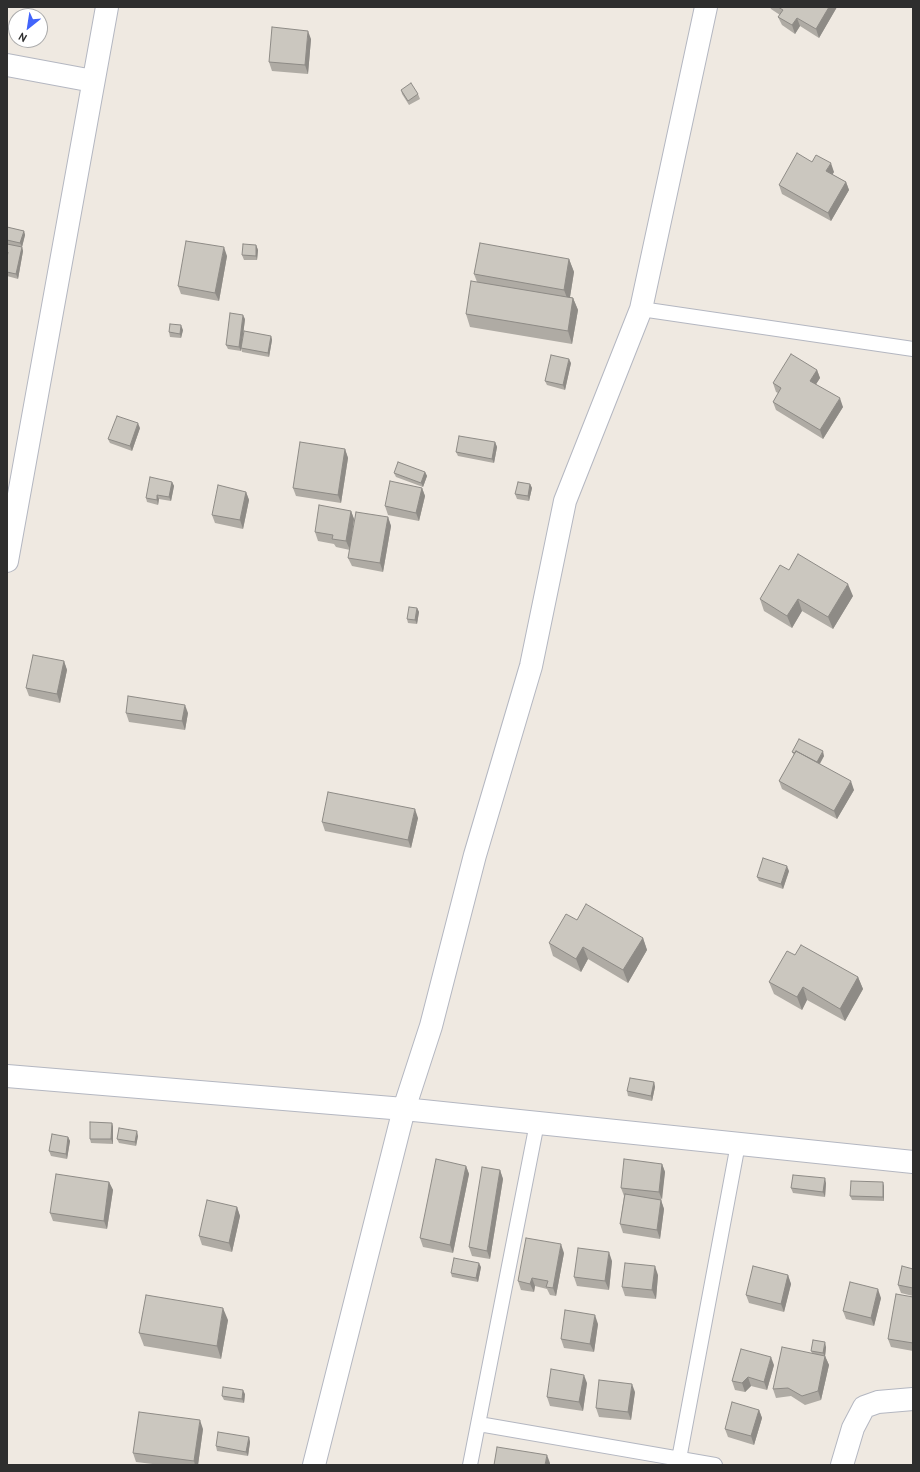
<!DOCTYPE html>
<html>
<head>
<meta charset="utf-8">
<style>
  body { margin:0 }
  #map { position:relative; width:920px; height:1472px; overflow:hidden; background:#efe9e1; font-family:"PT Sans",sans-serif }
  canvas { display:block }
  .frame { position:absolute; inset:0; border:8px solid #2e2e2e; pointer-events:none }
  .north { position:absolute; left:8px; top:8px; width:40px; height:40px; box-sizing:border-box; background:#fff; border:1px solid #ababab; border-radius:50%; rotate:210deg; font-size:11px; font-weight:700; line-height:16px; text-align:center; color:#2e2e2e }
  .north::after { content:''; display:block; margin:auto; width:14px; height:18px; background:#4264fb; clip-path:polygon(50% 0,100% 100%,50% 72%,0 100%) }
</style>
</head>
<body>
<div id="map">
<canvas width="920" height="1472"></canvas>
<div class="frame"></div>
<div class="north">N</div>
</div>
<script>
const context = document.querySelector('canvas').getContext('2d');
context.lineJoin = 'round';
function shape(rows) {
  const path = new Path2D();
  for (const r of rows) {
    path.moveTo(r[0], r[1]);
    for (let i = 2; i < r.length; i += 2) path.lineTo(r[i], r[i + 1]);
  }
  return path;
}
function stroke(path, color, width, dash) {
  context.strokeStyle = color;
  context.lineWidth = width;
  context.lineCap = dash ? 'butt' : 'round';
  context.setLineDash(dash || []);
  context.stroke(path);
}
function fill(path, color) {
  context.fillStyle = color;
  context.fill(path, 'evenodd');
}
const service = shape([
  [641,309,913,349],
  [479,1424,715,1465],
  [679,1459,738,1144],
  [470,1465,537,1123]
]);
const minor = shape([
  [7,65,93,81],
  [7,561,107,7],
  [7,1076,404,1109,913,1162],
  [314,1465,404,1109,431,1026,475,855,531,666,565,501,641,309,706,7],
  [842,1465,853,1428,864,1407,878,1402,913,1399]
]);
stroke(service, '#b4b7c1', 16);
stroke(minor, '#b4b7c1', 24);
stroke(service, '#fff', 14);
stroke(minor, '#fff', 22);
fill(shape([
  [770,7,837,7,819,38,800,26,795,34,782,25,778,17,780,15,771,9],
  [311,39,308,74,272,71,269,62],
  [401,90,418,94,420,99,409,105,402,94],
  [812,162,834,172,832,174,846,182,849,190,831,221,782,194,779,185],
  [7,227,24,231,25,235,22,247,23,251,18,279,7,276,7,244,13,245,7,244],
  [256,245,258,250,257,260,244,260,242,255],
  [227,256,219,301,181,294,178,286],
  [569,259,574,272,570,297,573,298,578,310,572,344,470,327,466,314,477,282,474,274],
  [245,319,242,343,271,336,272,340,269,357,242,352,241,348,241,351,228,349,226,345],
  [183,330,181,338,170,337,169,332],
  [571,363,565,390,547,385,545,381],
  [817,370,820,378,816,384,843,407,823,439,776,410,773,402,778,393,776,392,773,383],
  [140,428,132,451,110,443,108,439],
  [495,442,497,447,494,463,458,456,456,452],
  [345,449,348,458,341,503,296,496,293,488],
  [425,472,427,476,423,487,396,477,394,473],
  [172,482,174,486,171,501,159,499,158,505,147,502,146,498],
  [530,484,532,488,529,501,517,499,515,494],
  [422,488,425,496,419,521,388,515,385,506],
  [246,492,249,500,243,529,215,523,212,515],
  [351,511,354,519,350,550,336,547,334,544,318,541,315,532],
  [388,517,391,526,383,572,352,566,348,558],
  [789,570,853,596,833,629,802,611,792,628,764,611,760,599],
  [417,608,419,612,417,624,408,623,407,619],
  [64,661,67,670,60,703,29,696,26,688],
  [126,713,188,713,185,730,129,722],
  [792,752,824,756,820,764,854,790,837,819,782,789,779,781,794,755],
  [418,818,411,848,325,831,322,822],
  [789,871,783,889,759,881,757,877],
  [577,920,643,938,647,950,628,983,588,959,581,972,553,956,549,943],
  [795,955,858,977,863,989,845,1021,807,1000,802,1010,774,994,769,982],
  [654,1082,655,1087,652,1101,628,1096,627,1091],
  [112,1123,113,1127,113,1144,91,1143,90,1139],
  [138,1136,136,1146,119,1143,117,1139],
  [68,1137,70,1141,67,1159,51,1156,49,1151],
  [662,1164,665,1172,661,1200,664,1209,660,1239,623,1233,620,1224,624,1196,621,1188],
  [466,1166,469,1174,453,1253,423,1247,420,1238],
  [500,1170,503,1179,490,1259,472,1256,469,1247],
  [109,1182,113,1190,107,1229,53,1221,50,1213],
  [826,1183,825,1197,793,1193,791,1188],
  [884,1186,884,1201,852,1200,850,1196],
  [237,1207,240,1216,232,1252,202,1245,199,1236],
  [564,1253,556,1296,550,1295,547,1289,535,1286,534,1292,521,1290,518,1281],
  [612,1261,609,1290,577,1286,574,1277],
  [481,1267,478,1282,452,1277,451,1273],
  [913,1269,913,1296,901,1293,898,1285],
  [658,1275,656,1299,625,1296,622,1287],
  [788,1275,791,1284,784,1312,749,1303,746,1295],
  [913,1297,913,1351,891,1347,888,1339],
  [881,1298,874,1326,846,1319,843,1311],
  [228,1320,221,1359,144,1346,139,1333],
  [598,1324,594,1352,564,1348,561,1339],
  [826,1347,825,1356,829,1365,821,1400,805,1405,791,1396,776,1398,773,1389,812,1353,811,1351],
  [774,1365,767,1390,751,1386,745,1392,735,1390,732,1381],
  [587,1383,583,1411,550,1406,547,1397],
  [635,1392,631,1420,599,1417,596,1408],
  [245,1394,244,1403,224,1400,222,1396],
  [759,1410,762,1418,754,1445,728,1437,725,1429],
  [203,1429,198,1465,161,1465,136,1462,133,1453],
  [249,1437,250,1442,248,1456,217,1451,216,1446]
]), '#afaba4');
fill(shape([
  [829,7,837,7,819,38,816,29],
  [797,18,800,26,795,34,792,25],
  [308,31,311,39,308,74,305,65],
  [831,163,834,172,829,180,826,171],
  [846,182,849,190,831,221,828,213],
  [24,231,25,235,22,247,23,251,18,279,16,274,22,247,20,243],
  [256,245,258,250,257,260,256,256],
  [224,247,227,256,219,301,215,293],
  [569,259,574,272,569,303,564,290],
  [573,298,578,310,572,344,568,331],
  [243,315,245,319,241,351,239,347],
  [181,325,183,330,181,338,180,334],
  [271,336,272,340,269,357,268,353],
  [569,359,571,363,565,390,563,385],
  [817,370,820,378,813,389,810,381],
  [840,398,843,407,823,439,820,430],
  [138,423,140,428,132,451,130,446],
  [495,442,497,447,494,463,492,459],
  [345,449,348,458,341,503,338,495],
  [425,472,427,476,423,487,421,483],
  [172,482,174,486,171,501,169,497],
  [530,484,532,488,529,501,528,496],
  [422,488,425,496,419,521,416,513],
  [246,492,249,500,243,529,240,520],
  [157,495,159,499,158,505,157,500],
  [351,511,354,519,350,550,346,541],
  [388,517,391,526,383,572,380,563],
  [848,584,853,596,833,629,828,617],
  [798,599,802,611,792,628,787,616],
  [417,608,419,612,417,624,415,620],
  [64,661,67,670,60,703,57,694],
  [185,705,188,713,185,730,182,721],
  [823,751,824,756,817,768,816,764],
  [851,781,854,790,837,819,834,811],
  [415,809,418,818,411,848,408,840],
  [787,866,789,871,783,889,781,884],
  [643,938,647,950,628,983,623,970],
  [583,947,588,959,581,972,576,959],
  [858,977,863,989,845,1021,840,1009],
  [803,987,807,1000,802,1010,797,997],
  [654,1082,655,1087,652,1101,651,1096],
  [112,1123,113,1127,113,1144,111,1139],
  [137,1131,138,1136,136,1146,135,1142],
  [68,1137,70,1141,67,1159,66,1154],
  [662,1164,665,1172,662,1200,659,1192],
  [466,1166,469,1174,453,1253,450,1245],
  [500,1170,503,1179,490,1259,487,1251],
  [825,1178,826,1183,825,1197,823,1192],
  [109,1182,113,1190,107,1229,104,1221],
  [883,1182,884,1186,884,1201,883,1197],
  [661,1200,664,1209,660,1239,657,1230],
  [237,1207,240,1216,232,1252,229,1243],
  [561,1244,564,1253,556,1296,553,1288],
  [609,1252,612,1261,609,1290,605,1281],
  [479,1263,481,1267,478,1282,476,1278],
  [655,1266,658,1275,656,1299,652,1290],
  [788,1275,791,1284,784,1312,781,1304],
  [532,1278,535,1286,534,1292,530,1284],
  [878,1289,881,1298,874,1326,871,1318],
  [223,1308,228,1320,221,1359,217,1346],
  [595,1315,598,1324,594,1352,590,1344],
  [825,1342,826,1347,825,1357,823,1353],
  [825,1356,829,1365,821,1400,818,1391],
  [771,1357,774,1365,767,1390,764,1382],
  [584,1375,587,1383,583,1411,579,1402],
  [748,1377,751,1386,745,1392,742,1383],
  [632,1384,635,1392,631,1420,628,1412],
  [243,1390,245,1394,244,1403,242,1399],
  [759,1410,762,1418,754,1445,751,1436],
  [200,1420,203,1429,198,1465,195,1465,194,1461],
  [249,1437,250,1442,248,1456,246,1452],
  [547,1455,550,1463,550,1465,545,1465]
]), '#8e8b86');
const building = shape([
  [778,7,829,7,816,29,797,18,792,25,778,17,783,10,778,7],
  [272,27,308,31,305,65,269,62,272,27],
  [411,83,418,94,408,101,401,90,411,83],
  [797,153,812,162,816,155,831,163,826,171,846,182,828,213,779,185,797,153],
  [7,227,24,231,20,243,7,240,7,227],
  [186,241,224,247,215,293,178,286,186,241],
  [480,243,569,259,564,290,474,274,480,243],
  [7,244,22,247,16,274,7,272,7,258,8,252,7,252,7,244],
  [243,244,256,245,256,256,242,255,243,244],
  [471,281,573,298,568,331,466,314,471,281],
  [230,313,243,315,239,347,226,345,230,313],
  [170,324,181,325,180,334,169,332,170,324],
  [244,331,271,336,268,353,241,348,244,331],
  [791,354,817,370,810,381,840,398,820,430,773,402,781,388,773,383,791,354],
  [551,355,569,359,563,385,545,381,551,355],
  [117,416,138,423,130,446,108,439,117,416],
  [459,436,495,442,492,459,456,452,459,436],
  [300,442,345,449,338,495,293,488,300,442],
  [398,462,425,472,421,483,394,473,398,462],
  [150,477,172,482,169,497,157,495,157,500,146,498,150,477],
  [390,481,422,488,416,513,385,506,390,481],
  [518,482,530,484,528,496,515,494,518,482],
  [218,485,246,492,240,520,212,515,218,485],
  [319,505,351,511,346,541,332,539,333,535,315,532,319,505],
  [356,512,388,517,380,563,348,558,356,512],
  [798,554,848,584,828,617,798,599,787,616,760,599,780,565,789,570,798,554],
  [409,607,417,608,415,620,407,619,409,607],
  [33,655,64,661,57,694,26,688,33,655],
  [128,696,185,705,182,721,126,713,128,696],
  [799,739,823,751,817,762,796,751,795,753,792,752,799,739],
  [796,751,851,781,834,811,779,781,796,751],
  [328,792,415,809,408,840,322,822,328,792],
  [763,858,787,866,781,884,757,877,763,858],
  [586,904,643,938,623,970,583,947,576,959,549,943,566,914,577,920,586,904],
  [801,945,858,977,840,1009,803,987,797,997,769,982,787,951,795,955,801,945],
  [630,1078,654,1082,651,1096,627,1091,630,1078],
  [90,1122,112,1123,111,1139,90,1139,90,1122],
  [119,1128,137,1131,135,1142,117,1139,119,1128],
  [52,1134,68,1137,66,1154,49,1151,52,1134],
  [436,1159,466,1166,450,1245,420,1238,436,1159],
  [624,1159,662,1164,659,1192,621,1188,624,1159],
  [482,1167,500,1170,487,1251,469,1247,482,1167],
  [56,1174,109,1182,104,1221,50,1213,56,1174],
  [793,1175,825,1178,823,1192,791,1188,793,1175],
  [851,1181,883,1182,883,1197,850,1196,851,1181],
  [625,1194,661,1200,657,1230,620,1224,625,1194],
  [207,1200,237,1207,229,1243,199,1236,207,1200],
  [526,1238,561,1244,553,1288,546,1287,548,1281,532,1278,530,1284,518,1281,526,1238],
  [578,1248,609,1252,605,1281,574,1277,578,1248],
  [454,1258,479,1263,476,1278,451,1273,454,1258],
  [625,1263,655,1266,652,1290,622,1287,625,1263],
  [753,1266,788,1275,781,1304,746,1295,753,1266],
  [902,1266,913,1269,913,1288,898,1285,902,1266],
  [850,1282,878,1289,871,1318,843,1311,850,1282],
  [896,1294,913,1297,913,1343,888,1339,896,1294],
  [146,1295,223,1308,217,1346,139,1333,146,1295],
  [565,1310,595,1315,590,1344,561,1339,565,1310],
  [813,1340,825,1342,823,1353,811,1351,813,1340],
  [782,1347,825,1356,818,1391,802,1396,788,1388,773,1389,782,1347],
  [741,1349,771,1357,764,1382,748,1377,742,1383,732,1381,741,1349],
  [551,1369,584,1375,579,1402,547,1397,551,1369],
  [599,1380,632,1384,628,1412,596,1408,599,1380],
  [223,1387,243,1390,242,1399,222,1396,223,1387],
  [732,1402,759,1410,751,1436,725,1429,732,1402],
  [139,1412,200,1420,194,1461,133,1453,139,1412],
  [218,1432,249,1437,246,1452,216,1446,218,1432],
  [497,1447,547,1455,545,1465,494,1465,497,1447]
]);
fill(building, '#cbc7bf');
stroke(building, '#8e8b86', 1);
</script>
</body>
</html>
